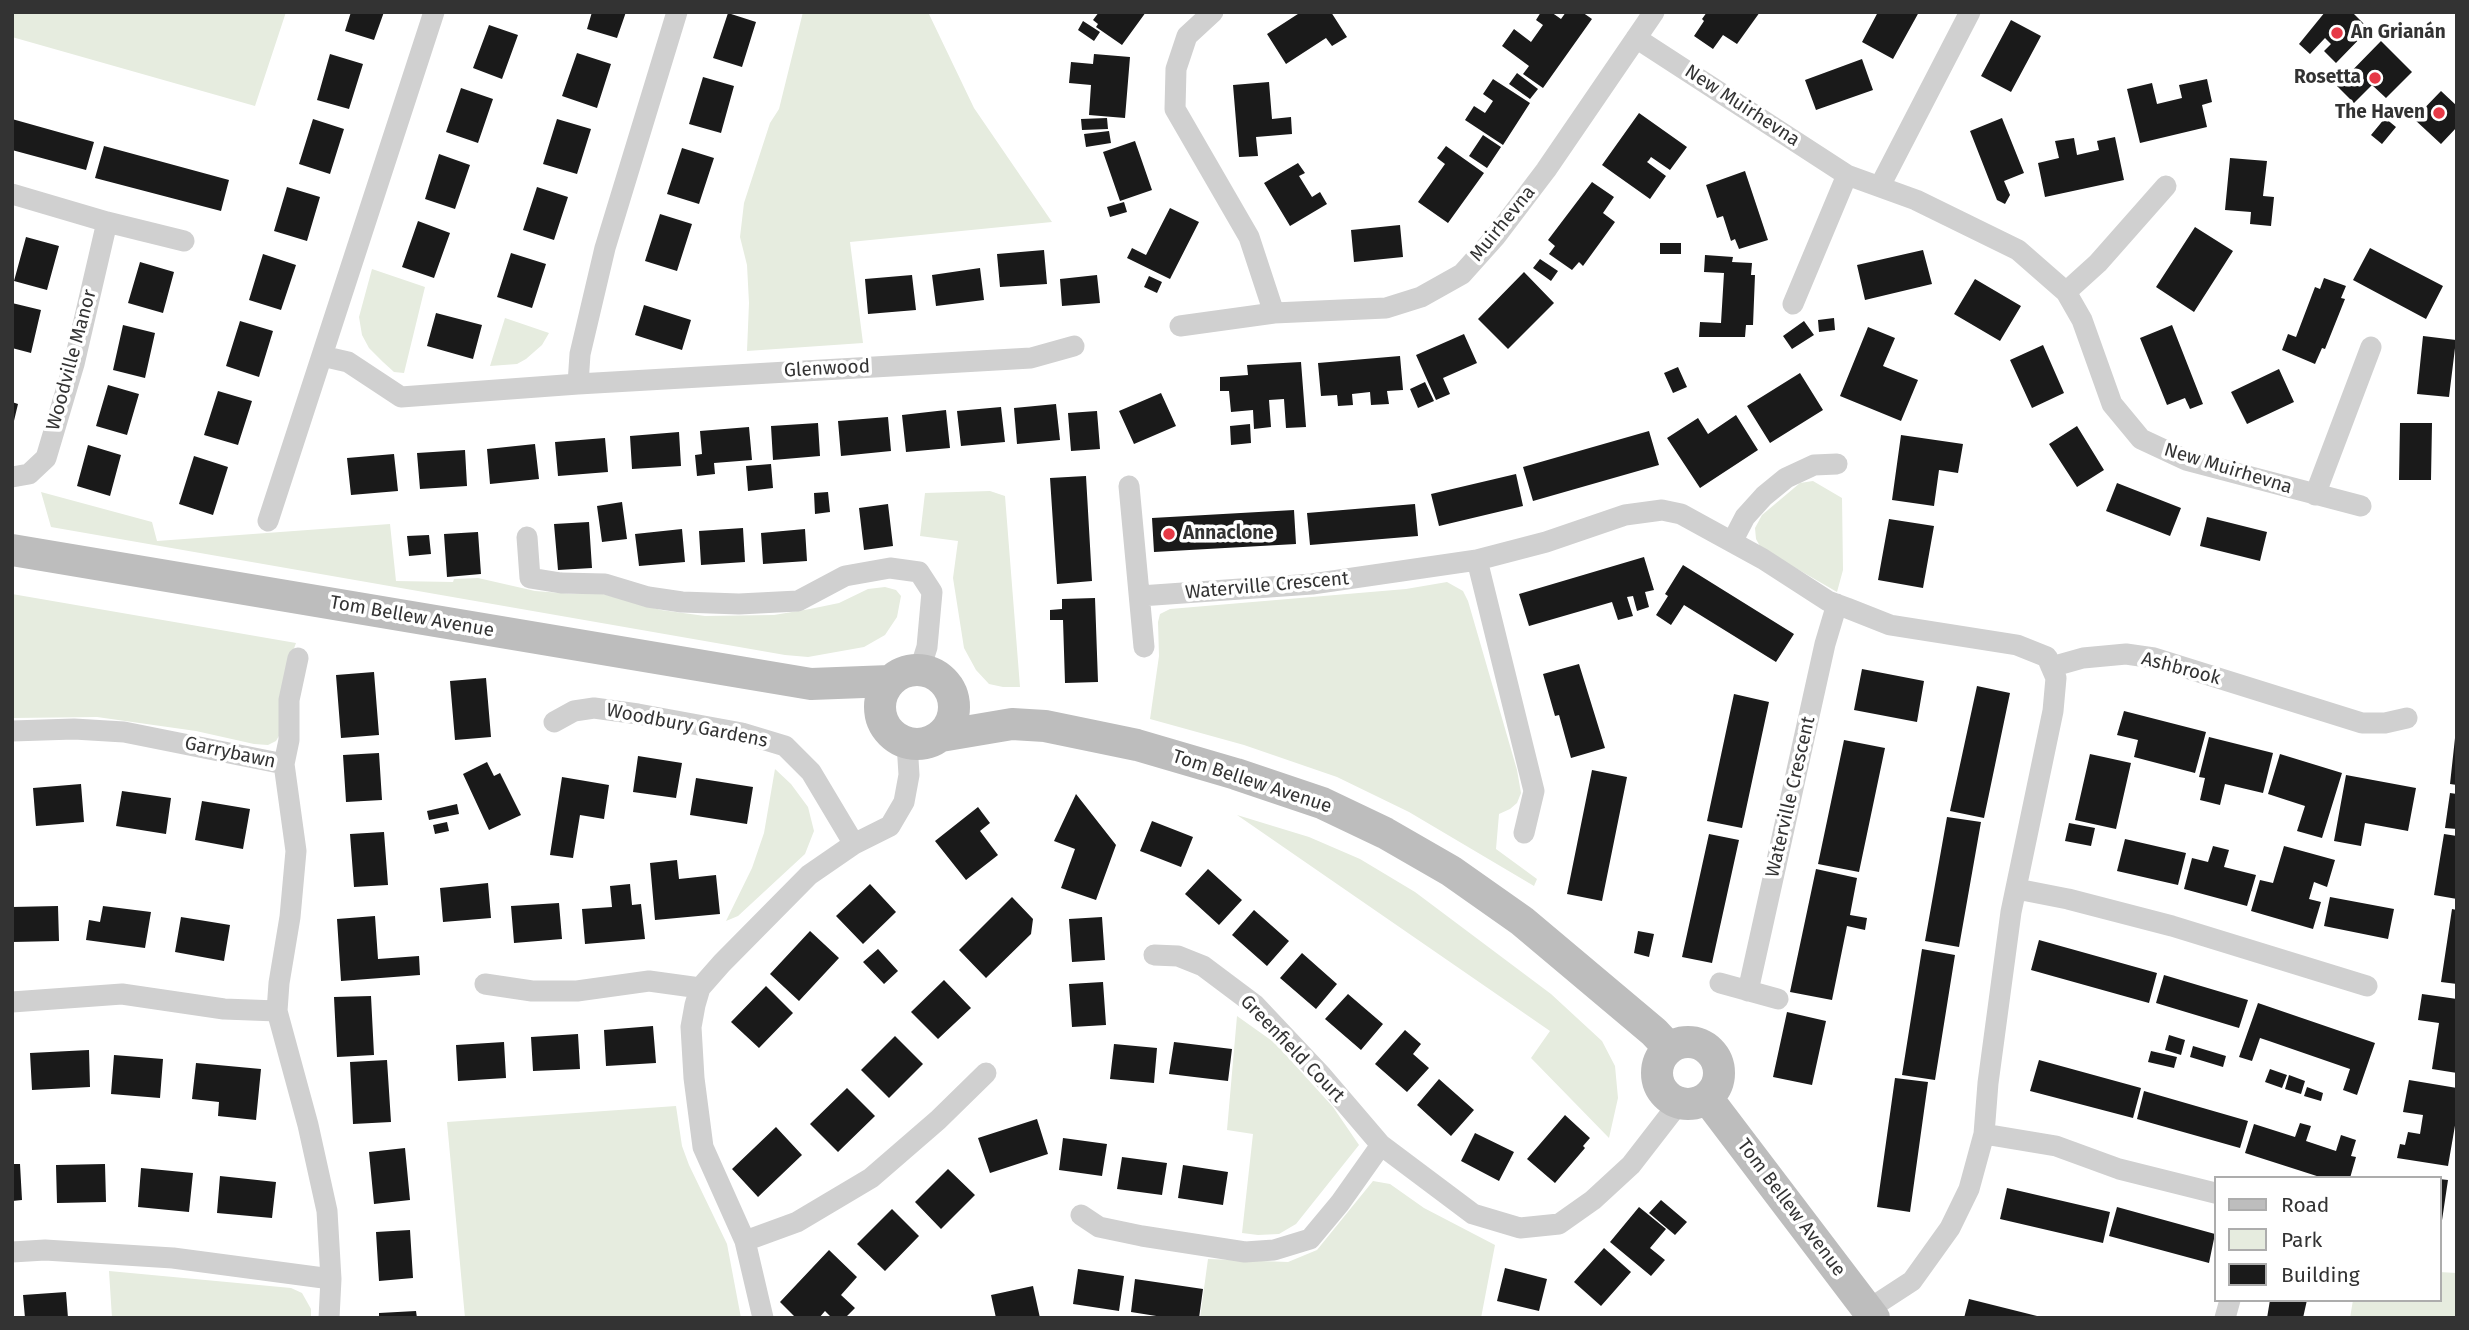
<!DOCTYPE html>
<html>
<head>
<meta charset="utf-8">
<style>
  body { margin:0 }
  #map { position:relative; width:2469px; height:1330px; overflow:hidden; background:#fff; font-family:"Fira Sans",sans-serif }
  canvas { display:block }
  .frame { position:absolute; inset:0; border:14px solid #333; pointer-events:none }
  .legend { position:absolute; left:2214px; top:1176px; width:228px; height:126px; box-sizing:border-box; background:#fff; border:2px solid #adadad; margin:0; padding:9px 12px; list-style:none; font-size:21px; color:#333 }
  .legend li { display:flex; align-items:center; gap:14px; height:35px }
  .legend b { width:35px; border:2px solid #adadad }
</style>
</head>
<body>
<div id="map">
<canvas width="2469" height="1330"></canvas>
<div class="frame"></div>
<ul class="legend">
<li><b style="height:9px;background:#bdbdbd"></b>Road</li>
<li><b style="height:19px;background:#e6ecdf"></b>Park</li>
<li><b style="height:19px;background:#1a1a1a"></b>Building</li>
</ul>
</div>
<script>
const context = document.querySelector('canvas').getContext('2d');
context.lineJoin = 'round';
function fill(path, color) {
  context.fillStyle = color;
  context.fill(path, 'evenodd');
}
function shape(rows) {
  const path = new Path2D();
  for (const r of rows) {
    if (r.length === 3) {
      path.moveTo(r[0] + r[2], r[1]);
      path.arc(r[0], r[1], r[2], 0, 2 * Math.PI);
      continue;
    }
    path.moveTo(r[0], r[1]);
    for (let i = 2; i < r.length; i += 2) path.lineTo(r[i], r[i + 1]);
  }
  return path;
}
function stroke(path, color, width, dash) {
  context.strokeStyle = color;
  context.lineWidth = width;
  context.lineCap = dash ? 'butt' : 'round';
  context.setLineDash(dash || []);
  context.stroke(path);
}
function drawText(font, color, halo, rows, align = 'center') {
  context.font = font + ' "Fira Sans",sans-serif';
  context.lineWidth = 7;
  context.setLineDash([]);
  context.textBaseline = 'middle';
  context.strokeStyle = halo;
  context.fillStyle = color;
  for (const [text, x, y, turn = 0] of rows) {
    context.save();
    context.translate(x, y);
    context.rotate((+turn || 0) * Math.PI / 180);
    context.textAlign = isNaN(turn) ? turn : align;
    if (halo) context.strokeText(text, 0, 0);
    context.fillText(text, 0, 0);
    context.restore();
  }
}
fill(shape([
  [12,12,286,12,255,106,12,37],
  [803,12,928,12,974,108,1052,222,850,242,863,343,747,351,749,303,747,265,740,237,744,203,770,123,779,109],
  [372,269,425,287,404,373,394,372,383,362,369,348,362,335,359,317],
  [505,318,549,333,542,345,526,359,517,364,490,366],
  [1813,481,1842,498,1843,570,1837,592,1761,548,1756,539,1755,528,1762,515,1800,483],
  [990,491,1005,496,1020,687,1003,687,989,684,976,670,964,648,953,578,958,541,920,536,925,493],
  [41,492,152,522,157,541,390,524,396,581,453,582,454,579,478,578,535,591,574,594,596,592,661,610,705,616,774,615,810,609,839,603,868,589,885,587,896,590,901,596,897,617,885,635,864,647,808,657,785,655,51,527],
  [1447,582,1463,591,1468,601,1517,770,1521,793,1517,803,1510,809,1499,814,1496,849,1537,879,1534,886,1409,812,1337,777,1244,745,1150,719,1159,656,1158,622,1160,614,1170,609,1406,589],
  [12,594,296,643,292,654,280,734,276,741,268,745,254,744,196,731,97,717,12,718],
  [775,769,791,784,808,807,814,831,805,854,738,916,726,921,752,868,764,833],
  [1237,815,1309,837,1360,859,1415,892,1551,994,1602,1041,1615,1066,1618,1098,1609,1138,1531,1058,1550,1031],
  [1237,1016,1275,1043,1333,1107,1359,1145,1296,1224,1279,1234,1258,1235,1242,1233,1253,1134,1227,1130],
  [676,1106,682,1146,689,1165,727,1244,741,1318,465,1318,447,1122],
  [1373,1181,1390,1184,1424,1208,1495,1245,1481,1318,1200,1318,1208,1259,1288,1262,1317,1250],
  [109,1271,291,1288,302,1293,311,1309,311,1318,112,1318],
  [2439,1272,2457,1273,2457,1318,2350,1318,2353,1300,2439,1300]
]), '#e6ecdf');
fill(shape([
  [351,12,384,12,374,40,345,31],
  [592,12,626,12,617,38,587,29],
  [1099,12,1106,13,1146,12,1122,45,1096,27,1098,24,1093,20],
  [1301,12,1331,12,1347,37,1332,46,1326,38,1286,64,1267,34],
  [1541,12,1551,12,1561,19,1566,12,1582,12,1592,19,1543,88,1523,74,1529,66,1502,46,1514,29,1531,42,1543,25,1536,20],
  [1707,12,1760,12,1737,44,1723,35,1713,49,1694,36,1704,21,1702,19],
  [1878,12,1919,12,1893,59,1862,42],
  [2325,12,2352,12,2369,29,2336,63,2324,51,2331,44,2325,38,2310,54,2299,44],
  [728,13,756,22,742,67,713,58],
  [2011,20,2041,36,2011,92,1981,76],
  [1083,21,1100,32,1094,41,1078,30],
  [489,25,518,35,502,79,473,68],
  [2381,41,2412,72,2386,98,2372,85,2354,103,2337,86],
  [577,53,611,64,597,108,562,96],
  [330,54,363,64,349,109,317,100],
  [1094,54,1130,57,1125,118,1089,115,1091,85,1069,83,1071,62,1093,64],
  [1862,59,1873,90,1816,110,1805,80],
  [1517,73,1538,89,1530,99,1509,84],
  [703,77,734,86,721,133,689,124],
  [1493,79,1530,103,1503,145,1465,120,1474,106,1485,113,1493,101,1483,94],
  [2207,79,2212,102,2202,105,2207,127,2140,143,2127,89,2152,83,2157,104,2182,98,2179,85],
  [1269,82,1272,119,1291,117,1292,134,1256,137,1258,156,1239,157,1233,85],
  [461,88,493,99,478,143,446,132],
  [2441,91,2457,106,2457,127,2441,144,2414,119],
  [1639,113,1687,147,1670,170,1651,157,1649,160,1647,162,1666,176,1650,199,1602,165],
  [1107,118,1108,129,1082,130,1081,119],
  [2002,118,2024,173,2004,181,2010,195,2005,204,1997,200,1970,131],
  [2385,118,2396,127,2382,144,2371,135],
  [12,119,94,142,86,170,12,150],
  [313,119,344,129,330,174,299,164],
  [557,119,591,129,577,174,543,164],
  [1109,131,1111,143,1086,147,1084,134],
  [1483,135,1501,147,1487,168,1469,156],
  [2115,137,2124,180,2045,197,2038,163,2059,158,2055,141,2074,138,2077,155,2099,150,2097,141],
  [1135,141,1152,190,1120,201,1103,152],
  [104,146,229,180,221,211,95,178],
  [1446,146,1484,173,1448,223,1418,202,1445,164,1437,158],
  [682,148,714,158,699,204,667,194],
  [439,154,470,165,455,209,425,199],
  [2230,158,2267,161,2263,196,2274,197,2271,226,2250,224,2251,212,2225,210],
  [1298,163,1305,173,1299,176,1312,197,1320,192,1327,204,1290,226,1264,183],
  [1745,171,1768,240,1739,249,1735,239,1731,241,1723,216,1717,218,1706,185],
  [1592,182,1614,197,1603,213,1615,222,1583,266,1579,262,1572,270,1549,254,1555,246,1548,240],
  [287,187,320,197,307,241,274,231],
  [537,187,568,197,554,240,523,230],
  [1124,202,1127,212,1110,217,1107,207],
  [1170,208,1199,222,1170,279,1127,258,1132,248,1146,255],
  [660,214,692,224,677,271,645,261],
  [418,221,450,233,434,278,402,267],
  [1400,225,1403,257,1354,262,1351,230],
  [2195,227,2233,251,2194,312,2156,287],
  [26,237,59,246,47,290,14,281],
  [1660,243,1681,243,1681,254,1660,254],
  [2370,248,2443,286,2426,319,2353,280],
  [1044,250,1047,284,1000,287,997,254],
  [1923,250,1932,284,1865,300,1857,265],
  [511,253,546,264,532,308,497,297],
  [263,254,296,265,281,310,249,300],
  [1705,255,1733,257,1732,262,1752,263,1751,275,1755,275,1753,325,1746,325,1745,337,1699,337,1700,322,1721,323,1724,273,1704,272],
  [1540,259,1558,271,1551,281,1533,268],
  [140,262,174,272,163,313,128,303],
  [980,268,984,300,936,306,932,275],
  [1524,272,1554,303,1508,349,1478,319],
  [912,275,916,310,868,314,865,279],
  [1097,275,1100,303,1062,306,1060,279],
  [1149,276,1162,282,1157,293,1144,287],
  [2324,278,2346,286,2341,298,2345,299,2325,349,2322,348,2315,364,2282,350,2288,334,2296,337,2315,287,2320,289],
  [1975,279,2021,306,2000,341,1954,314],
  [12,303,41,310,31,353,12,348],
  [644,305,691,320,682,350,635,335],
  [436,313,482,325,473,359,427,346],
  [1834,318,1835,330,1819,332,1818,320],
  [240,321,273,331,259,377,226,366],
  [1804,321,1814,335,1792,349,1783,336],
  [123,325,155,333,145,378,113,370],
  [2172,325,2203,404,2190,409,2185,398,2167,405,2140,338],
  [1868,327,1895,338,1883,366,1918,380,1901,421,1840,396],
  [1464,334,1477,363,1443,378,1450,394,1436,400,1416,355],
  [2423,336,2456,340,2449,397,2417,394],
  [2043,345,2064,393,2032,408,2010,360],
  [1400,356,1403,390,1387,391,1389,404,1371,405,1370,392,1352,394,1353,405,1338,406,1337,395,1321,396,1318,363],
  [1301,362,1306,427,1286,428,1284,399,1269,400,1271,427,1254,429,1253,410,1231,412,1229,391,1220,391,1220,377,1248,375,1247,365],
  [1678,367,1687,387,1673,393,1664,373],
  [2279,369,2294,402,2247,424,2231,392],
  [1800,373,1823,410,1770,443,1747,406],
  [1425,382,1434,401,1418,408,1410,389],
  [108,385,139,394,127,435,96,426],
  [218,391,252,401,238,445,204,435],
  [1161,393,1176,426,1134,444,1119,411],
  [12,402,18,404,13,425,12,424],
  [1056,404,1060,440,1017,444,1014,408],
  [1001,407,1005,442,961,446,957,411],
  [946,410,950,448,906,452,902,415],
  [1097,411,1100,449,1071,451,1068,413],
  [1736,415,1758,450,1700,488,1667,438,1698,418,1708,434],
  [888,417,891,451,841,456,838,421],
  [818,423,820,456,773,460,771,426],
  [2400,423,2432,423,2431,480,2399,480],
  [1250,424,1251,443,1231,445,1230,426],
  [2077,426,2104,470,2077,487,2049,444],
  [749,427,752,460,714,463,715,474,697,476,695,455,702,454,700,431],
  [1649,431,1659,465,1533,501,1523,467],
  [679,432,681,466,632,469,630,436],
  [1901,435,1963,444,1958,473,1939,470,1934,506,1892,500],
  [605,438,608,472,558,476,555,442],
  [535,444,539,479,490,484,487,449],
  [88,445,121,455,110,496,77,486],
  [465,450,467,486,420,489,417,453],
  [394,454,398,491,351,495,347,458],
  [194,456,228,467,213,515,179,504],
  [771,464,773,488,748,491,746,466],
  [1516,474,1523,506,1439,526,1431,494],
  [1086,476,1092,581,1057,584,1050,478],
  [2117,483,2181,508,2170,536,2106,511],
  [828,492,830,512,815,514,814,493],
  [622,502,627,539,602,542,597,506],
  [888,504,893,546,864,550,859,508],
  [1415,504,1418,536,1310,545,1307,513],
  [1294,510,1296,544,1154,552,1152,518],
  [2207,517,2267,532,2260,561,2200,546],
  [1889,519,1934,526,1923,588,1878,580],
  [589,522,592,568,558,570,554,524],
  [743,528,745,562,701,565,699,531],
  [682,529,685,562,639,566,635,534],
  [805,529,807,561,763,564,761,533],
  [478,532,481,574,447,577,444,534],
  [429,535,431,554,409,556,407,536],
  [1644,557,1654,590,1645,592,1649,607,1637,611,1633,596,1627,597,1633,616,1618,620,1612,602,1529,626,1519,594],
  [1683,565,1794,634,1776,662,1684,605,1671,625,1656,615,1668,596,1665,594],
  [1095,598,1098,682,1065,683,1063,620,1050,620,1050,610,1062,609,1062,599],
  [1579,664,1605,748,1571,758,1559,715,1555,716,1543,674],
  [1862,669,1924,681,1917,722,1854,710],
  [374,672,379,735,341,738,336,675],
  [486,678,491,737,455,740,450,681],
  [1977,686,2010,693,1984,818,1950,811],
  [1734,694,1769,702,1742,828,1707,821],
  [2124,711,2206,732,2195,773,2134,757,2138,740,2117,735],
  [2209,737,2273,753,2263,793,2225,784,2220,805,2200,800,2205,778,2199,777],
  [2455,738,2457,738,2457,785,2450,784],
  [1844,740,1885,748,1859,872,1818,864],
  [379,753,382,800,346,802,343,755],
  [2090,754,2131,763,2116,829,2075,820],
  [2280,754,2342,773,2322,838,2297,831,2305,806,2268,794],
  [638,756,682,763,676,798,633,792],
  [487,762,494,776,500,773,521,815,489,830,463,774],
  [1592,770,1627,777,1602,901,1567,894],
  [2346,775,2416,788,2408,831,2365,823,2361,846,2334,841],
  [562,777,609,785,604,819,580,815,573,858,550,855],
  [696,778,753,787,747,824,690,815],
  [81,784,84,822,36,826,33,788],
  [122,791,171,798,166,834,116,826],
  [2450,793,2457,794,2457,829,2445,828],
  [1076,794,1116,845,1096,900,1061,888,1075,849,1054,841],
  [202,801,250,809,243,849,195,840],
  [457,804,459,814,429,820,427,811],
  [978,807,990,823,980,831,998,855,966,880,935,841],
  [1947,817,1981,822,1959,947,1925,941],
  [1152,821,1193,837,1181,867,1140,851],
  [447,822,449,831,435,834,433,825],
  [2069,823,2095,828,2091,846,2065,841],
  [384,832,388,885,354,887,350,834],
  [1709,834,1739,840,1712,963,1682,957],
  [2444,834,2457,836,2457,899,2434,895],
  [2125,839,2186,853,2178,885,2117,871],
  [2213,846,2229,850,2224,867,2256,875,2247,906,2184,889,2192,858,2208,862],
  [2284,846,2335,860,2327,887,2314,882,2309,899,2321,902,2313,929,2251,911,2260,880,2273,883],
  [677,860,679,879,716,875,720,914,655,920,650,863],
  [1208,869,1242,900,1219,925,1185,894],
  [1816,869,1857,878,1850,915,1867,918,1865,930,1847,926,1832,1000,1790,992],
  [488,883,491,918,443,922,440,888],
  [630,884,632,905,641,904,645,939,585,944,582,909,612,907,610,886],
  [870,884,896,912,863,944,836,916],
  [1012,897,1033,919,1031,934,986,978,959,950],
  [2330,897,2394,909,2388,939,2324,926],
  [559,903,562,939,514,943,511,906],
  [58,906,59,941,12,942,12,907],
  [103,906,151,912,145,948,86,940,89,920,100,922],
  [2452,909,2457,910,2457,984,2441,982],
  [1254,910,1289,941,1267,966,1232,935],
  [375,916,378,959,419,956,420,975,341,981,337,919],
  [181,917,230,925,224,961,175,952],
  [1102,917,1105,960,1072,962,1069,919],
  [810,931,839,958,799,1001,770,974],
  [1638,931,1654,934,1649,957,1634,953],
  [2039,940,2157,973,2149,1003,2031,970],
  [878,949,898,971,884,984,863,962],
  [1922,949,1955,955,1935,1080,1902,1075],
  [1302,953,1337,984,1316,1009,1280,978],
  [2164,975,2248,1000,2239,1028,2156,1003],
  [944,980,971,1008,938,1039,911,1012],
  [1103,982,1106,1025,1072,1027,1069,984],
  [766,986,793,1013,759,1048,731,1022],
  [1348,994,1383,1024,1361,1050,1325,1019],
  [2422,994,2457,999,2457,1073,2432,1069,2439,1023,2418,1020],
  [371,996,374,1055,337,1057,334,997],
  [2258,1003,2375,1043,2357,1095,2343,1090,2350,1069,2269,1041,2260,1038,2252,1061,2239,1057],
  [1787,1012,1826,1021,1812,1085,1773,1077],
  [653,1026,656,1063,606,1066,604,1030],
  [1405,1030,1421,1044,1413,1054,1429,1068,1407,1092,1375,1064],
  [578,1034,580,1069,533,1071,531,1037],
  [2169,1035,2185,1040,2181,1055,2165,1050],
  [895,1036,923,1064,889,1098,861,1070],
  [504,1042,506,1078,458,1081,456,1045],
  [1174,1042,1232,1049,1228,1081,1169,1074],
  [1114,1044,1157,1048,1154,1083,1110,1079],
  [2193,1046,2226,1056,2223,1067,2190,1057],
  [89,1050,90,1087,32,1090,30,1053],
  [2151,1051,2177,1057,2174,1068,2148,1062],
  [114,1055,163,1059,160,1098,111,1094],
  [387,1060,391,1122,353,1124,350,1062],
  [2039,1060,2141,1088,2133,1118,2030,1091],
  [196,1063,261,1069,256,1120,218,1116,219,1102,192,1099],
  [2270,1069,2287,1075,2282,1088,2265,1082],
  [2289,1075,2305,1081,2301,1094,2285,1089],
  [1895,1078,1928,1082,1910,1212,1877,1207],
  [1439,1079,1474,1110,1451,1136,1417,1105],
  [2409,1080,2457,1088,2457,1114,2448,1166,2397,1158,2400,1144,2405,1145,2408,1132,2420,1134,2423,1115,2403,1112],
  [2307,1087,2323,1093,2321,1101,2304,1096],
  [847,1088,875,1116,838,1152,810,1124],
  [2144,1091,2248,1121,2240,1148,2137,1119],
  [1565,1115,1590,1138,1583,1146,1585,1148,1555,1183,1527,1159],
  [1037,1119,1048,1154,990,1173,978,1138],
  [2300,1123,2311,1126,2306,1141,2336,1151,2341,1135,2356,1140,2351,1156,2356,1157,2350,1178,2323,1178,2245,1153,2254,1124,2295,1137],
  [776,1127,802,1155,758,1197,732,1169],
  [1475,1133,1514,1152,1499,1181,1461,1161],
  [1063,1138,1107,1144,1102,1176,1059,1170],
  [405,1148,410,1200,374,1204,369,1152],
  [1122,1157,1167,1163,1162,1195,1117,1189],
  [12,1164,20,1164,22,1200,12,1201],
  [105,1164,106,1202,57,1203,56,1165],
  [1183,1165,1228,1172,1223,1205,1178,1198],
  [141,1168,193,1173,189,1212,138,1207],
  [948,1169,975,1195,941,1229,915,1202],
  [220,1176,276,1182,272,1218,217,1213],
  [2439,1179,2448,1180,2441,1227,2439,1227],
  [2007,1188,2110,1212,2103,1243,2000,1219],
  [1661,1200,1687,1222,1675,1235,1649,1213],
  [1639,1207,1666,1229,1650,1248,1665,1260,1651,1276,1610,1242],
  [2117,1207,2215,1234,2209,1263,2109,1236],
  [892,1209,919,1236,885,1271,857,1244],
  [410,1230,413,1278,379,1281,376,1232],
  [1604,1248,1631,1272,1601,1306,1574,1282],
  [829,1250,857,1277,841,1295,855,1308,845,1318,832,1318,825,1311,819,1318,796,1318,780,1302],
  [1505,1268,1547,1279,1539,1311,1497,1301],
  [1078,1269,1124,1276,1119,1311,1073,1304],
  [1135,1279,1203,1289,1199,1318,1169,1318,1131,1312],
  [1033,1286,1040,1318,996,1318,991,1295],
  [66,1292,68,1318,25,1318,23,1295],
  [1969,1299,2041,1317,2041,1318,1964,1318],
  [2270,1300,2307,1300,2303,1318,2267,1318],
  [416,1311,417,1318,379,1318,379,1313]
]), '#1a1a1a');
stroke(shape([
  [1213,12,1187,36,1176,69,1175,109,1249,237,1274,313],
  [1636,38,1847,175,1916,200,2018,250,2066,292,2098,263,2166,186],
  [1880,186,1970,12],
  [12,194,107,222,184,241],
  [2066,292,2082,320,2112,404,2141,439,2186,460,2361,506],
  [1793,304,1847,175],
  [1180,326,1274,313,1386,308,1421,297,1462,274,1496,236,1546,170,1654,12],
  [322,356,348,362,401,397,578,384,1031,358,1074,346],
  [578,384,580,354,605,248,677,12],
  [12,477,29,474,46,458,74,364,107,222],
  [1129,486,1144,647],
  [2315,495,2371,347],
  [268,521,434,12],
  [527,537,530,578,561,583,605,584,648,597,682,602,739,604,798,601,845,576,890,568,919,572,932,592,927,647,920,669],
  [1732,542,1745,517,1764,496,1786,478,1814,465,1837,464],
  [1477,560,1534,791,1524,833],
  [1140,596,1312,584,1477,560,1546,542,1625,515,1662,510,1681,514,1763,559,1828,601,1847,608,1890,625,2017,645,2047,657,2056,678,2053,711,2011,912,1988,1083,1984,1134,1969,1189,1950,1228,1912,1281,1869,1309],
  [2051,667,2083,658,2126,654,2154,658,2362,723,2385,723,2407,718],
  [554,722,574,711,594,708,638,714,742,733,785,746,811,772,854,844],
  [12,731,74,729,124,732,284,764,296,851,290,917,279,983,277,1011,308,1125,327,1211,331,1279,329,1318],
  [284,764,289,740,289,700,298,658],
  [2017,889,2068,899,2172,926,2367,986],
  [1154,955,1178,956,1203,966,1255,1005,1322,1076,1381,1145,1473,1214,1520,1228,1559,1224,1593,1200,1631,1165,1679,1103],
  [1720,983,1778,999],
  [485,984,532,991,577,991,649,981,700,988],
  [1748,991,1825,644,1837,604],
  [12,1002,122,994,224,1009,277,1011],
  [1984,1134,2056,1146,2119,1169,2215,1193],
  [1081,1215,1099,1227,1142,1236,1245,1252,1274,1250,1310,1239,1340,1203,1381,1145],
  [745,1241,797,1222,871,1178,938,1120,986,1073],
  [12,1252,45,1250,173,1258,331,1279],
  [763,1318,745,1241,703,1147,694,1078,691,1027,695,1005,700,988,722,963,809,875,854,844,890,826,904,802,909,775,907,743],
  [2225,1318,2230,1300]
]), '#d0d0d0', 21);
stroke(shape([
  [12,550,811,684,890,681],
  [917,707,37],
  [941,736,1012,724,1045,726,1137,745,1236,774,1322,803,1385,833,1451,871,1522,921,1654,1032,1669,1048],
  [1688,1073,31],
  [1707,1098,1874,1318]
]), '#bdbdbd', 32);
for (const [x, y, r, color] of [
  [2337,33,7,"#e63946"],
  [2375,78,7,"#e63946"],
  [2439,113,7,"#e63946"],
  [1169,534,7,"#e63946"]
]) {
  const dot = new Path2D();
  dot.arc(x, y, r, 0, 2 * Math.PI);
  context.fillStyle = color;
  context.fill(dot);
  stroke(dot, '#fff', 2.5);
}
drawText('bold 19px', '#333', '#fff', [
  ["An Grianán",2351,33],
  ["Rosetta",2361,78,"right"],
  ["The Haven",2425,113,"right"],
  ["Annaclone",1183,534]
], 'left');
drawText('19px', '#333', '#fff', [
  ["New Muirhevna",1742,106,33],
  ["Muirhevna",1503,224,-51],
  ["Woodville Manor",72,360,-75],
  ["Glenwood",827,369,-3],
  ["New Muirhevna",2228,469,17],
  ["Waterville Crescent",1267,586,-5],
  ["Tom Bellew Avenue",412,617,10],
  ["Ashbrook",2181,669,15],
  ["Woodbury Gardens",687,726,11],
  ["Garrybawn",230,753,12],
  ["Tom Bellew Avenue",1252,782,18],
  ["Waterville Crescent",1791,797,-77],
  ["Greenfield Court",1292,1049,46],
  ["Tom Bellew Avenue",1791,1208,53]
]);
</script>
</body>
</html>
